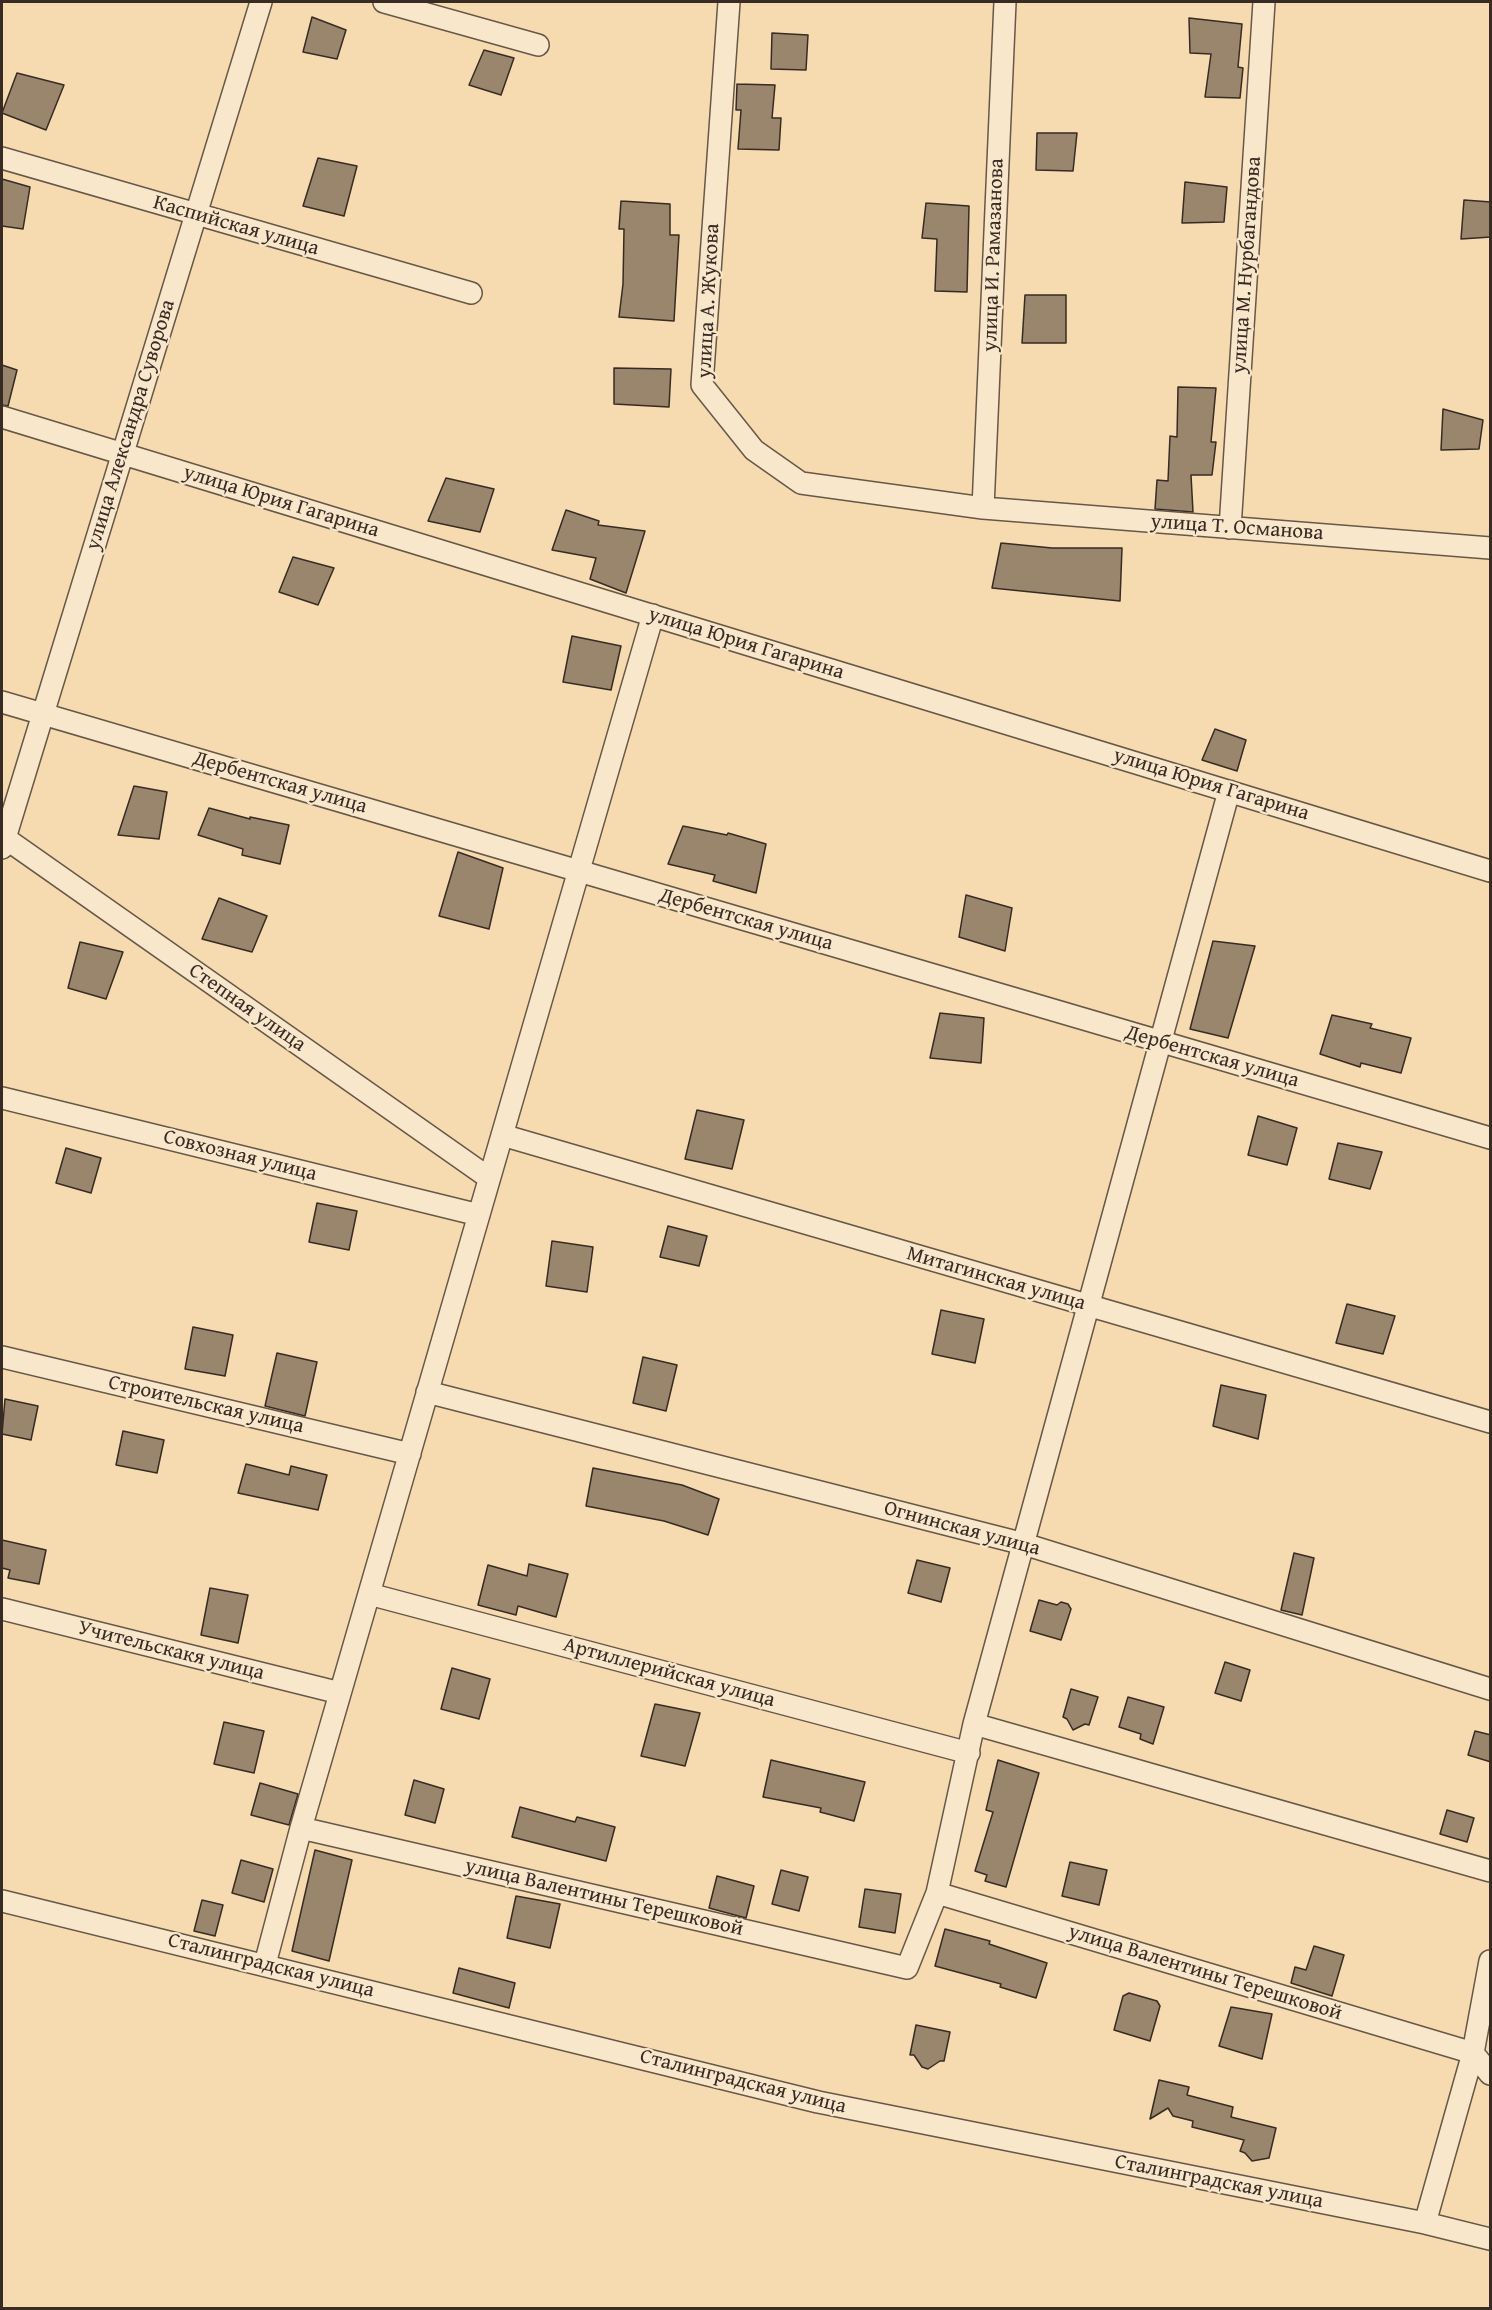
<!DOCTYPE html>
<html>
<head>
<meta charset="utf-8">
<style>
  body { margin:0 }
  #map { position:relative; width:1492px; height:2310px; overflow:hidden; background:#f6dab0; font-family:"Gentium Book Plus",serif }
  canvas { display:block }
  .frame { position:absolute; inset:0; border:3px solid #372b24; pointer-events:none }
</style>
</head>
<body>
<div id="map">
<canvas width="1492" height="2310"></canvas>
<div class="frame"></div>
</div>
<script>
const context = document.querySelector('canvas').getContext('2d');
context.lineJoin = 'round';
function fill(path, color) {
  context.fillStyle = color;
  context.fill(path, 'evenodd');
}
function shape(rows) {
  const path = new Path2D();
  for (const r of rows) {
    path.moveTo(r[0], r[1]);
    for (let i = 2; i < r.length; i += 2) path.lineTo(r[i], r[i + 1]);
  }
  return path;
}
function stroke(path, color, width, dash) {
  context.strokeStyle = color;
  context.lineWidth = width;
  context.lineCap = dash ? 'butt' : 'round';
  context.setLineDash(dash || []);
  context.stroke(path);
}
function drawText(font, color, halo, rows, align = 'center') {
  context.font = font + ' "Gentium Book Plus",serif';
  context.lineWidth = 4.5;
  context.setLineDash([]);
  context.textBaseline = 'middle';
  context.strokeStyle = halo;
  context.fillStyle = color;
  for (const [text, x, y, turn = 0] of rows) {
    context.save();
    context.translate(x, y);
    context.rotate((+turn || 0) * Math.PI / 180);
    context.textAlign = isNaN(turn) ? turn : align;
    if (halo) context.strokeText(text, 0, 0);
    context.fillText(text, 0, 0);
    context.restore();
  }
}
const building = shape([
  [312,17,346,30,337,59,303,52,312,17],
  [1189,18,1242,24,1238,67,1243,68,1240,98,1205,97,1211,54,1190,53,1189,18],
  [772,33,808,35,806,70,771,69,772,33],
  [484,50,514,58,501,95,469,85,484,50],
  [17,73,64,85,46,130,2,113,17,73],
  [737,84,775,85,772,118,781,118,779,150,738,149,741,110,736,110,737,84],
  [1037,133,1077,133,1073,171,1036,170,1037,133],
  [318,158,357,166,344,216,303,206,318,158],
  [2,179,30,187,23,229,2,226,2,179],
  [1185,182,1227,187,1224,222,1182,223,1185,182],
  [1464,200,1491,202,1491,237,1461,239,1464,200],
  [621,201,670,204,670,235,679,235,674,321,619,317,623,284,624,229,619,229,621,201],
  [926,203,969,206,967,292,935,291,937,239,922,238,926,203],
  [1025,295,1066,295,1066,343,1022,343,1025,295],
  [2,365,17,370,8,406,2,405,2,365],
  [614,368,671,369,669,407,614,404,614,368],
  [1178,387,1216,388,1211,442,1216,442,1212,475,1191,475,1193,512,1155,509,1157,480,1168,481,1170,436,1177,437,1178,387],
  [1443,409,1483,420,1479,449,1441,450,1443,409],
  [446,478,494,489,480,532,428,521,446,478],
  [566,510,599,521,598,525,645,531,626,593,590,579,596,558,552,550,566,510],
  [1001,543,1052,548,1122,548,1120,601,992,588,1001,543],
  [293,557,334,568,318,605,279,592,293,557],
  [572,636,621,646,611,690,563,682,572,636],
  [1215,729,1246,740,1237,771,1202,760,1215,729],
  [134,786,167,792,159,839,118,835,134,786],
  [209,808,250,819,250,817,289,825,280,864,242,855,243,849,198,835,209,808],
  [683,826,727,835,728,833,766,844,756,893,713,881,715,875,668,864,683,826],
  [458,852,503,868,489,929,439,916,458,852],
  [966,895,1012,908,1005,951,959,937,966,895],
  [219,898,267,916,252,952,202,939,219,898],
  [1213,941,1255,946,1228,1038,1190,1029,1213,941],
  [80,942,123,952,106,999,68,988,80,942],
  [940,1013,984,1018,981,1063,930,1058,940,1013],
  [1332,1015,1372,1024,1370,1028,1411,1038,1401,1073,1361,1063,1360,1067,1320,1054,1332,1015],
  [697,1110,744,1120,732,1169,685,1159,697,1110],
  [1258,1116,1297,1128,1287,1165,1248,1155,1258,1116],
  [1338,1143,1382,1152,1370,1189,1329,1179,1338,1143],
  [66,1148,101,1158,91,1193,56,1183,66,1148],
  [317,1203,357,1211,349,1250,309,1242,317,1203],
  [668,1226,707,1236,699,1266,660,1257,668,1226],
  [552,1241,593,1247,587,1292,546,1286,552,1241],
  [1347,1304,1395,1316,1383,1354,1336,1343,1347,1304],
  [941,1310,984,1319,975,1363,932,1354,941,1310],
  [193,1327,233,1335,225,1376,185,1369,193,1327],
  [277,1353,317,1362,305,1416,265,1406,277,1353],
  [643,1357,677,1365,666,1411,633,1403,643,1357],
  [1221,1385,1266,1395,1258,1439,1213,1426,1221,1385],
  [5,1399,38,1406,31,1440,2,1434,5,1399],
  [123,1431,164,1440,157,1473,116,1465,123,1431],
  [246,1464,289,1475,291,1466,327,1475,318,1510,238,1493,246,1464],
  [593,1468,682,1485,719,1499,708,1535,664,1521,586,1506,593,1468],
  [2,1540,46,1550,39,1584,8,1578,10,1570,2,1568,2,1540],
  [1294,1553,1314,1558,1302,1615,1281,1610,1294,1553],
  [917,1560,950,1568,941,1602,908,1593,917,1560],
  [529,1564,568,1574,556,1617,518,1606,516,1615,478,1605,488,1565,527,1576,529,1564],
  [210,1588,248,1595,238,1643,201,1635,210,1588],
  [1039,1600,1057,1605,1061,1602,1068,1604,1071,1609,1061,1640,1030,1631,1039,1600],
  [1225,1662,1250,1670,1241,1701,1215,1693,1225,1662],
  [452,1668,490,1679,479,1719,441,1709,452,1668],
  [1071,1689,1098,1697,1089,1725,1085,1724,1073,1730,1067,1719,1063,1717,1071,1689],
  [1128,1697,1164,1707,1153,1744,1140,1739,1141,1734,1119,1727,1128,1697],
  [655,1704,700,1713,685,1766,641,1756,655,1704],
  [224,1722,264,1731,254,1773,214,1764,224,1722],
  [1475,1731,1491,1735,1491,1762,1468,1755,1475,1731],
  [771,1760,865,1782,854,1821,820,1812,821,1808,763,1797,771,1760],
  [998,1760,1039,1773,1006,1887,985,1881,987,1875,975,1871,993,1812,986,1810,998,1760],
  [414,1780,444,1789,435,1823,405,1815,414,1780],
  [260,1783,298,1794,289,1825,251,1815,260,1783],
  [520,1807,575,1822,577,1817,615,1827,606,1861,512,1837,520,1807],
  [1447,1810,1474,1818,1467,1842,1440,1834,1447,1810],
  [315,1850,352,1860,329,1961,292,1951,315,1850],
  [241,1860,273,1869,264,1902,232,1893,241,1860],
  [1070,1862,1107,1870,1099,1905,1062,1896,1070,1862],
  [781,1870,808,1877,799,1911,772,1904,781,1870],
  [717,1876,754,1886,746,1918,709,1908,717,1876],
  [865,1889,901,1894,895,1933,859,1927,865,1889],
  [516,1896,560,1904,550,1948,507,1938,516,1896],
  [202,1900,223,1905,215,1936,194,1931,202,1900],
  [945,1929,990,1941,989,1944,1047,1963,1036,1998,1000,1987,1001,1984,935,1966,945,1929],
  [1314,1946,1344,1955,1332,1996,1291,1983,1295,1967,1306,1970,1314,1946],
  [459,1968,515,1983,509,2008,453,1993,459,1968],
  [1129,1993,1157,2001,1160,2006,1150,2041,1114,2030,1123,1996,1129,1993],
  [1231,2007,1272,2014,1262,2059,1219,2046,1231,2007],
  [916,2025,950,2032,944,2061,940,2061,928,2069,922,2067,914,2055,910,2055,916,2025],
  [1159,2080,1189,2087,1187,2095,1233,2107,1231,2117,1276,2128,1269,2158,1252,2161,1245,2153,1240,2151,1244,2140,1192,2127,1193,2121,1173,2116,1168,2108,1150,2119,1159,2080]
]);
fill(building, '#9a866d');
stroke(building, '#372b24', 1.5);
const minor = shape([
  [384,2,538,45],
  [729,2,702,385,754,450,801,483,983,508,1490,548],
  [2,158,471,293],
  [2,417,1490,871],
  [983,508,1005,2],
  [1230,528,1264,2],
  [2,702,1490,1138],
  [5,838,489,1178],
  [2,848,261,2],
  [2,1098,479,1215],
  [502,1135,1490,1422],
  [2,1357,410,1454],
  [427,1392,1024,1544,1490,1689],
  [369,1594,969,1753],
  [2,1609,340,1693],
  [974,1724,1490,1871],
  [301,1828,907,1968,937,1893,974,1724,1229,791],
  [937,1893,1473,2053,1490,2074],
  [2,1901,818,2102,1425,2223,1490,2239],
  [265,1964,301,1828,653,615],
  [1425,2223,1473,2053,1490,1961]
]);
stroke(minor, '#675747', 24);
stroke(minor, '#f9e7cc', 21);
drawText('21px', '#372b24', '#f9e7cc', [
  ["Каспийская улица",236,226,16],
  ["улица И. Рамазанова",994,255,-88],
  ["улица М. Нурбагандова",1247,265,-86],
  ["улица А. Жукова",709,301,-87],
  ["улица Александра Суворова",131,425,-73],
  ["улица Юрия Гагарина",281,502,17],
  ["улица Т. Османова",1237,528,4],
  ["улица Юрия Гагарина",746,644,17],
  ["Дербентская улица",280,783,16],
  ["улица Юрия Гагарина",1211,785,17],
  ["Дербентская улица",746,920,16],
  ["Степная улица",247,1008,35],
  ["Дербентская улица",1212,1057,16],
  ["Совхозная улица",240,1156,14],
  ["Митагинская улица",996,1279,16],
  ["Строительская улица",206,1405,13],
  ["Огнинская улица",962,1529,15],
  ["Учительскакя улица",171,1651,14],
  ["Артиллерийская улица",669,1673,15],
  ["улица Валентины Терешковой",604,1898,13],
  ["Сталинградская улица",271,1966,14],
  ["улица Валентины Терешковой",1205,1973,17],
  ["Сталинградская улица",743,2082,14],
  ["Сталинградская улица",1219,2182,11]
]);
</script>
</body>
</html>
